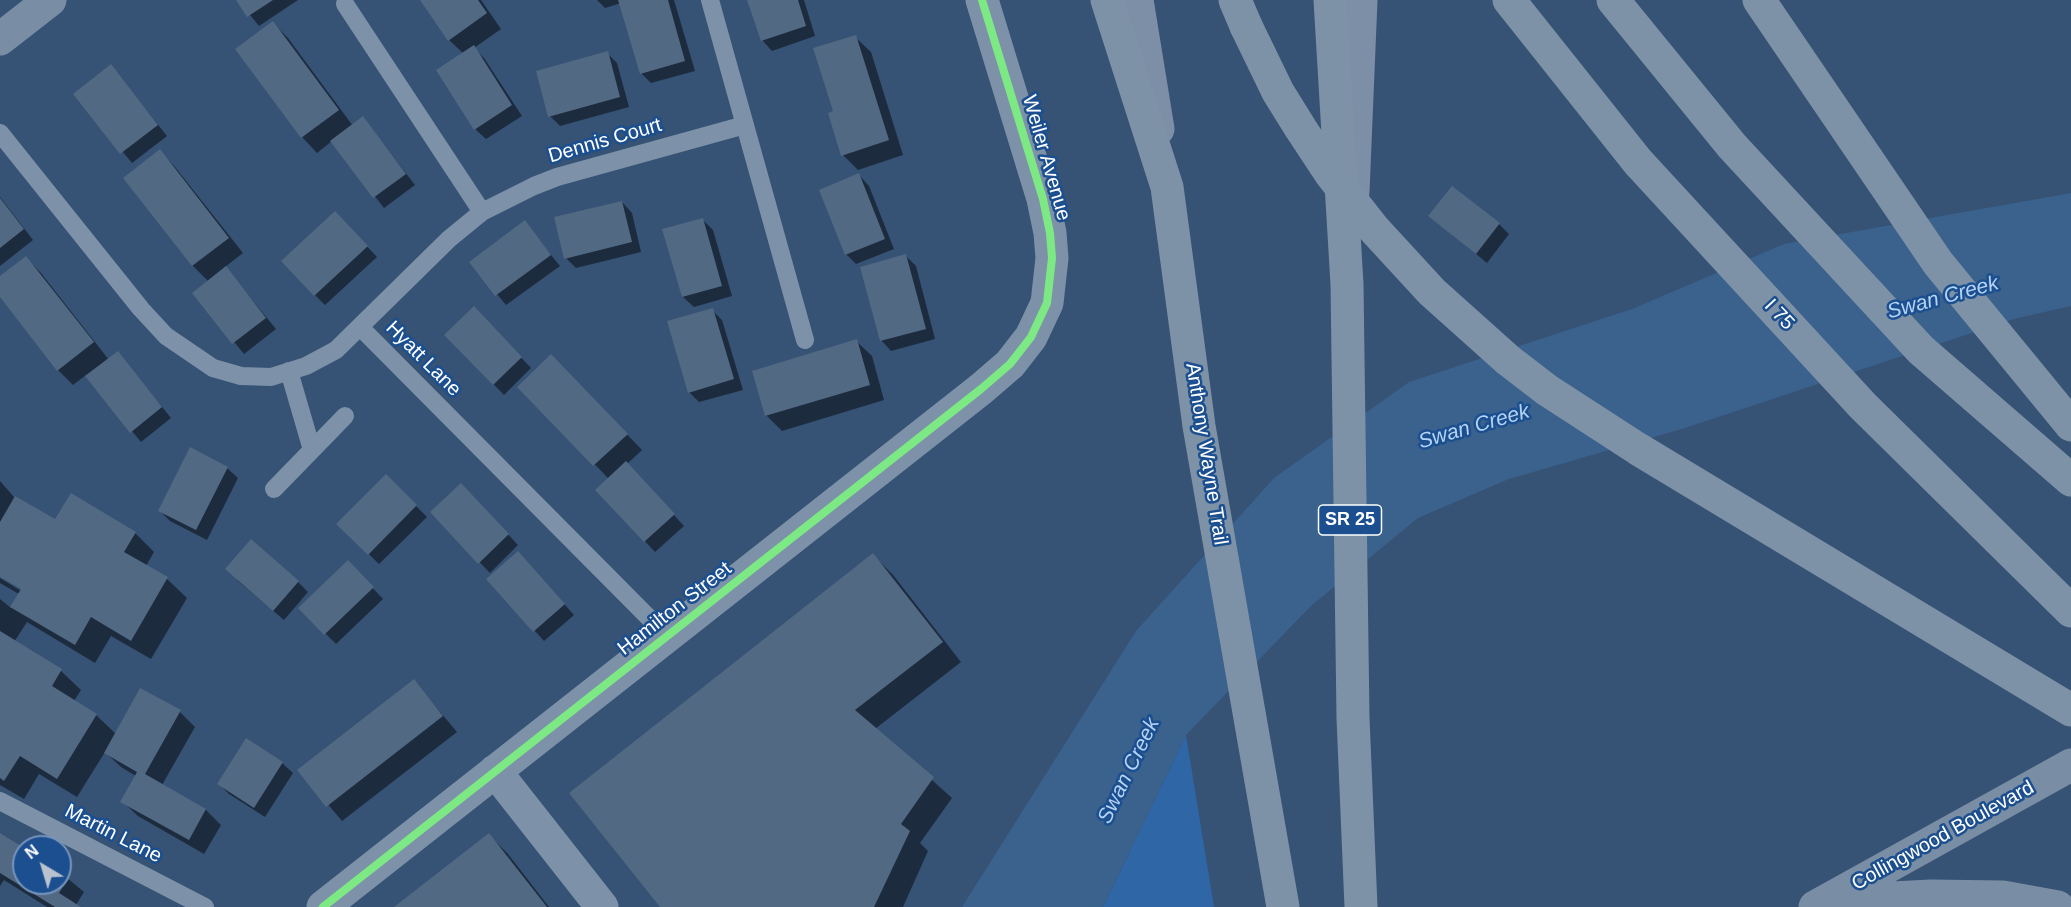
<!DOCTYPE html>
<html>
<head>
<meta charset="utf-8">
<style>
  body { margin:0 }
  #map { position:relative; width:2071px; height:907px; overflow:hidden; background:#365274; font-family:Arial,sans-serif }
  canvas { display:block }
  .north { position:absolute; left:12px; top:835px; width:60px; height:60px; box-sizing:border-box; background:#1b4f8f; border:2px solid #7695bc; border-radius:50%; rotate:322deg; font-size:16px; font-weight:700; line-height:24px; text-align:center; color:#fff }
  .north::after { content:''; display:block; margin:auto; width:21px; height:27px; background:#b9c2ce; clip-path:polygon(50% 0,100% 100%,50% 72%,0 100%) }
</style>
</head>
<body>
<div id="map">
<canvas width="2071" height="907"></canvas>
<div class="north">N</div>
</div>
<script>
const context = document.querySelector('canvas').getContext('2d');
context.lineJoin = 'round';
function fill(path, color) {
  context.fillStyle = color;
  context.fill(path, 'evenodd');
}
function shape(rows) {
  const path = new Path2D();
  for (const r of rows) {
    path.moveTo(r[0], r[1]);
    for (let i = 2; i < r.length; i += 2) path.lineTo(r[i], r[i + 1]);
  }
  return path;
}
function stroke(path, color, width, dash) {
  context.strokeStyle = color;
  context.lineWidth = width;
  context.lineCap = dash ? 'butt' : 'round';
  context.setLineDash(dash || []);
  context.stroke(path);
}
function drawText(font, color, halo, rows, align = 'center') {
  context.font = font + ' Arial,sans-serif';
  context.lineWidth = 5;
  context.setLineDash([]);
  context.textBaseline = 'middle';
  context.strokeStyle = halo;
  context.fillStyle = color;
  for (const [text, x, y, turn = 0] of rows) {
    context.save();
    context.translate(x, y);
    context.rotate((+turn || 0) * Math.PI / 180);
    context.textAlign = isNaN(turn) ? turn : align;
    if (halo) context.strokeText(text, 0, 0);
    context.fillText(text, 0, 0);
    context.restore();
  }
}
fill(shape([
  [1186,735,1214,907,1103,907]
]), '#2f66a5');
fill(shape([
  [2071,193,2071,306,2014,319,1682,429,1509,479,1418,518,1311,606,1186,735,1103,907,962,907,1136,631,1274,478,1409,382,1632,309,1784,244]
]), '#3b618d');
fill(shape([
  [238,0,298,0,259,26],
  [422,0,481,0,501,29,474,48,484,58,522,116,486,139,475,129,464,54,449,40],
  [597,0,674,0,695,71,651,83,641,73,621,3,605,8],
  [749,0,804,0,815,36,772,51,762,40],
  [273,23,288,38,353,126,363,118,415,185,384,208,332,141,317,153,302,137,237,50],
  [855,37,871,52,903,155,858,170,843,155,835,112],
  [607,53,617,63,629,107,560,126,550,116],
  [111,66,167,136,132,163,75,94],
  [160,151,175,167,243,253,225,267,276,329,244,354,194,293,209,282,193,266,125,179],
  [859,175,869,186,894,249,856,264,846,254],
  [0,197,33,240,0,266],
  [622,202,632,213,641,252,576,268,566,258],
  [1430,216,1499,224,1509,234,1487,263],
  [702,219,713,230,732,296,694,307,683,297],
  [524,222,560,266,506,305,471,262],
  [345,223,377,257,325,305,315,295],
  [906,256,916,266,935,339,891,351,881,340],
  [26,258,41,273,109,360,118,353,171,418,141,442,86,375,73,385,58,370,0,295,0,278],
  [474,308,531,368,504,395,446,335],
  [712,310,722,320,743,390,699,402,689,392],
  [856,341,872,356,884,400,782,431,767,416,754,372],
  [566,371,642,450,627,464,684,526,655,552,597,490,609,479,519,387],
  [227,468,238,478,207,540,170,521,160,511],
  [386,476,427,517,379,564,338,524],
  [0,481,14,497,56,521,135,533,154,552,146,566,167,579,187,598,151,659,111,636,95,663,27,622,14,642,61,671,81,690,74,701,96,715,116,734,141,690,180,712,195,727,162,785,206,810,221,825,204,854,138,816,122,801,136,776,121,767,105,752,77,797,39,774,24,799,0,785,0,599,11,608,19,594,0,583,0,578,26,594,28,591,0,575],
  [471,495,518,545,490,573,432,512],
  [873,555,893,575,961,662,875,729,952,798,920,843,928,851,903,907,661,907],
  [348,562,383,599,336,644,300,608],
  [528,563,574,615,544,641,488,579],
  [237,580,298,582,308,592,284,620],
  [414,681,457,732,342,821,299,770],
  [247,741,282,763,293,773,265,817,229,794,219,784],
  [0,835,24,850,24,883,60,883,60,872,84,892,76,905,78,907,47,907,4,880,0,886],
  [489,835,508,854,549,907,397,907]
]), '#0007');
fill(shape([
  [236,0,273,0,247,17],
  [420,0,478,0,487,13,448,41],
  [618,0,668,0,685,61,640,74],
  [747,0,798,0,806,26,761,41],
  [273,21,339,110,301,138,235,49],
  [856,35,889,140,841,156,828,113,833,111,813,48],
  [474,45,512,105,474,130,436,70],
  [608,51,620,97,548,117,536,71],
  [111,64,158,125,120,154,73,94],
  [363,116,406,174,373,198,330,141],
  [160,149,229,238,192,266,123,178],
  [859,173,885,239,845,255,819,190],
  [1452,186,1500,223,1476,254,1428,216],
  [0,198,24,229,0,248],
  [622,201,632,242,564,259,554,217],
  [335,211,368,246,314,296,281,261],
  [703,218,722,286,682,297,662,229],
  [525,220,551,255,495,296,469,262],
  [906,254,926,329,880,341,860,267],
  [26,256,94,342,57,371,0,297,0,276],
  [226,266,266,318,232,344,192,293],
  [474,306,522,357,493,385,444,335],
  [713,308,734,379,688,393,667,321],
  [857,339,870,385,765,416,752,371],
  [118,351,162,407,130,433,85,376],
  [551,354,628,434,593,466,517,387],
  [190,447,228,467,196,530,158,511],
  [626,461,675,514,644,542,595,490],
  [386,474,417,505,368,555,336,524],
  [461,483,509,534,478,564,430,512],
  [71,493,136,532,124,552,168,577,131,641,91,617,75,645,10,607,21,589,0,577,0,522,15,496,55,519],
  [251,539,299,581,273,611,225,569],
  [518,551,565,604,533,632,486,579],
  [873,553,943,642,855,710,934,777,901,824,910,831,874,907,660,907,569,793],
  [348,560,374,587,324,635,298,608],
  [0,631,62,669,52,686,97,714,57,779,20,756,4,781,0,778],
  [414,679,443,716,326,807,297,770],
  [140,688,181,710,145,774,206,809,189,840,120,802,137,772,104,753],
  [246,738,283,762,254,808,217,784],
  [0,833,24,848,24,883,60,883,60,870,70,876,59,893,81,907,55,907,0,873],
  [489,833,547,907,394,907]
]), '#526984');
stroke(shape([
  [710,0,805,340],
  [345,4,482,212],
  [0,133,141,309,166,336,213,368,241,376,271,377,306,366,336,350,449,239,482,212,534,186,557,177,745,125],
  [361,328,667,636],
  [289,371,312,450,345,416],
  [274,489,312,450],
  [0,801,205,907]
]), '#7d92a8', 18);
stroke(shape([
  [495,771,602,907],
  [323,907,981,389,1010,364,1031,337,1047,303,1052,258,1050,233,1043,199,982,0]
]), '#7d92a8', 33);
stroke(shape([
  [0,39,50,0],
  [1834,901,1931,896,2003,897,2058,907],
  [1815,907,2071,765]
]), '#798da4', 33);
stroke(shape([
  [1137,0,1158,129],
  [1353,192,1361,0]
]), '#7d8ea7', 33);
stroke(shape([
  [1107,0,1167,187,1199,426,1283,907],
  [1235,0,1246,26],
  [1330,0,1347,284,1353,718,1361,907],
  [1509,0,1638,162,1863,406,2071,611],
  [1613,0,1732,146,1921,350,2071,480],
  [1759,0,1938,263,2071,425]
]), '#7e92a7', 33);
stroke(shape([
  [1246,26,1278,92,1301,129,1330,173,1374,229,1432,292,1508,360,1547,390,1638,449,2071,710]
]), '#7e92a7', 33);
stroke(shape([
  [323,907,981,389,1010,364,1031,337,1047,303,1052,258,1050,233,1043,199,982,0]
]), '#7ce984', 8);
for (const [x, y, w] of [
  [1350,520,63]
]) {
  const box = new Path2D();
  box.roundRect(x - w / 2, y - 15, w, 30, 4.5);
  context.fillStyle = '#1b4f8f';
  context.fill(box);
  stroke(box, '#fff', 1.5);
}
drawText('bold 18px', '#fff', null, [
  ["SR 25",1350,520]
]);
drawText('20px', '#fff', '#1b4f8f', [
  ["Dennis Court",605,141,-16],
  ["Weiler Avenue",1046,158,74],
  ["I 75",1779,315,47],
  ["Hyatt Lane",423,359,45],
  ["Anthony Wayne Trail",1206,454,81],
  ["Hamilton Street",675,609,-38],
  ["Martin Lane",113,834,27],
  ["Collingwood Boulevard",1943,836,-29]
]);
drawText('italic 21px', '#b5d3f5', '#1b4f8f', [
  ["Swan Creek",1943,298,-15],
  ["Swan Creek",1474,427,-16],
  ["Swan Creek",1129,771,-64]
]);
</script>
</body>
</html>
